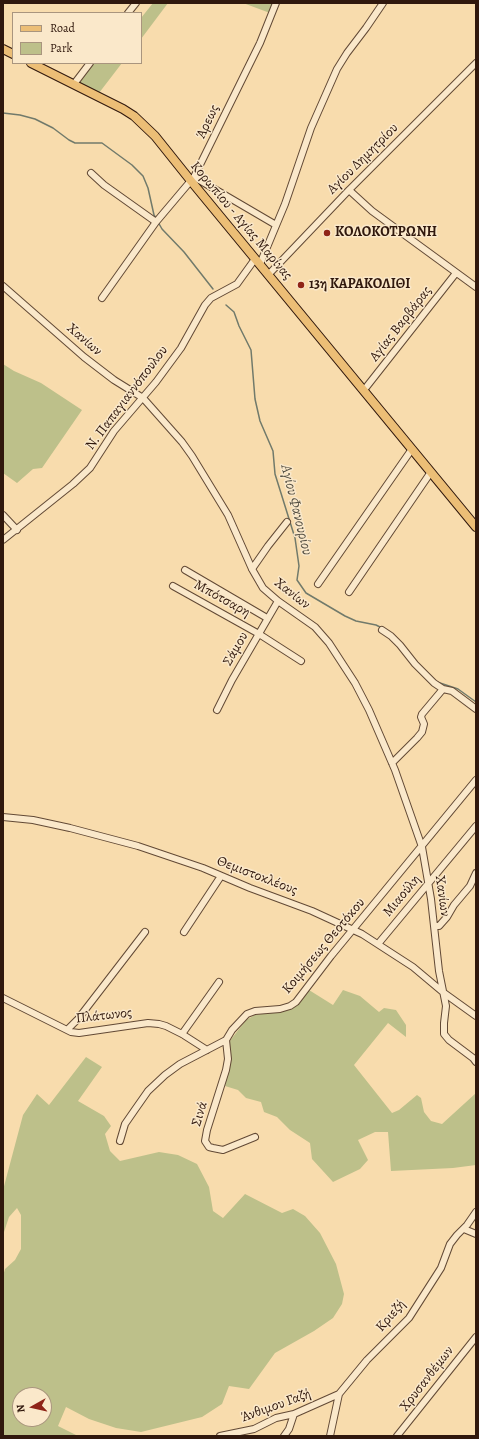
<!DOCTYPE html>
<html>
<head>
<meta charset="utf-8">
<style>
  body { margin:0 }
  #map { position:relative; width:479px; height:1439px; overflow:hidden; background:#f8dcad; font-family:Alegreya,serif }
  canvas { display:block }
  .frame { position:absolute; inset:0; border:4px solid #30180d; pointer-events:none }
  .legend { position:absolute; left:12px; top:12px; width:130px; height:52px; box-sizing:border-box; background:#fae8ca; border:1px solid #a9957e; margin:0; padding:5px 7px; list-style:none; font-size:12px; color:#30180d }
  .legend li { display:flex; align-items:center; gap:8px; height:20px }
  .legend b { width:20px; border:1px solid #a9957e }
  .north { position:absolute; left:12px; top:1387px; width:40px; height:40px; box-sizing:border-box; background:#fae8ca; border:1px solid #a9957e; border-radius:50%; rotate:262deg; font-size:11px; font-weight:700; line-height:16px; text-align:center; color:#30180d }
  .north::after { content:''; display:block; margin:auto; width:14px; height:18px; background:#8f2418; clip-path:polygon(50% 0,100% 100%,50% 72%,0 100%) }
</style>
</head>
<body>
<div id="map">
<canvas width="479" height="1439"></canvas>
<div class="frame"></div>
<ul class="legend">
<li><b style="height:5px;background:#ecbe76"></b>Road</li>
<li><b style="height:11px;background:#bdc08a"></b>Park</li>
</ul>
<div class="north">N</div>
</div>
<script>
const context = document.querySelector('canvas').getContext('2d');
context.lineJoin = 'round';
function fill(path, color) {
  context.fillStyle = color;
  context.fill(path, 'evenodd');
}
function shape(rows) {
  const path = new Path2D();
  for (const r of rows) {
    path.moveTo(r[0], r[1]);
    for (let i = 2; i < r.length; i += 2) path.lineTo(r[i], r[i + 1]);
  }
  return path;
}
function stroke(path, color, width, dash) {
  context.strokeStyle = color;
  context.lineWidth = width;
  context.lineCap = dash ? 'butt' : 'round';
  context.setLineDash(dash || []);
  context.stroke(path);
}
function drawText(font, color, halo, rows, align = 'center') {
  context.font = font + ' Alegreya,serif';
  context.lineWidth = 3;
  context.setLineDash([]);
  context.textBaseline = 'middle';
  context.strokeStyle = halo;
  context.fillStyle = color;
  for (const [text, x, y, turn = 0] of rows) {
    context.save();
    context.translate(x, y);
    context.rotate((+turn || 0) * Math.PI / 180);
    context.textAlign = isNaN(turn) ? turn : align;
    if (halo) context.strokeText(text, 0, 0);
    context.fillText(text, 0, 0);
    context.restore();
  }
}
fill(shape([
  [153,3,168,3,141,39,141,18],
  [243,3,274,3,270,13],
  [92,63,122,63,99,93,81,84,79,82],
  [3,364,14,371,41,383,82,410,42,468,33,469,17,483,3,473],
  [309,990,333,1005,343,990,360,996,379,1012,384,1008,396,1010,406,1025,406,1037,388,1023,354,1065,392,1113,399,1110,417,1095,421,1098,424,1112,431,1121,442,1124,476,1093,476,1165,453,1168,391,1171,388,1132,375,1132,358,1140,368,1160,360,1169,333,1182,312,1159,310,1143,290,1130,277,1117,264,1112,261,1102,246,1098,238,1090,225,1086,230,1055,229,1042,246,1020,255,1015,290,1010,299,1004],
  [86,1057,102,1067,78,1101,104,1116,111,1126,105,1134,110,1151,120,1161,159,1152,178,1155,197,1164,209,1187,213,1211,223,1218,245,1194,282,1213,293,1209,305,1216,320,1233,336,1264,344,1294,342,1304,333,1318,314,1331,275,1353,249,1389,229,1386,222,1404,202,1417,141,1432,116,1428,89,1419,66,1407,58,1426,78,1436,3,1436,3,1276,5,1269,15,1260,21,1249,21,1215,17,1208,9,1217,4,1232,3,1230,3,1190,23,1115,37,1094,49,1105],
  [20,1395,44,1395,44,1419,20,1419]
]), '#bdc08a');
stroke(shape([
  [3,113,20,115,35,119,53,128,69,140,75,143,102,143,132,165,143,176,148,188,154,215,156,218],
  [158,222,162,229,184,252,213,289],
  [226,305,234,312,239,326,251,350,255,399,260,421,273,451,275,474,295,538,299,566,297,580,306,593,345,616,356,621,376,625,382,628],
  [437,682,458,689,476,702]
]), '#717a6b', 1.5);
const minor = shape([
  [128,13,136,3],
  [74,84,90,63],
  [91,173,104,185,156,222],
  [194,177,276,225],
  [349,190,372,211,476,287],
  [260,264,285,204,311,128,337,69,347,53,366,28,383,3],
  [269,274,349,190,476,63],
  [3,286,84,357,114,380,143,398,182,442,192,456,228,515,252,569,263,588,278,601,315,627,329,643,355,683,369,710,395,770,422,847,431,899,439,971,446,1006,444,1023,444,1034,449,1040,473,1058,476,1062],
  [102,298,156,222,194,177,260,43,276,3],
  [364,390,456,273],
  [3,515,17,530],
  [3,540,73,484,90,468,114,431,156,382,181,348,205,305,211,298,237,284,255,259],
  [252,569,268,546,287,522],
  [185,570,267,618],
  [318,584,412,449],
  [173,586,259,634,301,661],
  [349,592,431,472],
  [382,630,391,636,400,645,415,664,434,683,443,689,452,691,476,709],
  [217,710,232,680,278,601],
  [392,763,417,738,422,732,424,724,421,717,422,714,443,689],
  [3,817,33,820,70,828,138,846,203,868,250,888,312,911,362,934,413,967,444,993,476,1016],
  [434,926,439,926,447,917,454,905,470,886,476,873],
  [184,932,221,876],
  [378,944,476,826],
  [3,998,71,1032,79,1033,148,1023,159,1024,166,1026,182,1034,207,1050],
  [67,1030,78,1019,145,932],
  [182,1034,219,982],
  [226,1040,228,1059,226,1070,207,1130,205,1141,209,1147,213,1148,223,1150,255,1137],
  [120,1141,125,1124,134,1111,148,1091,165,1075,180,1064,226,1040,232,1030,247,1014,255,1011,280,1009,290,1006,296,1002,331,956,476,780],
  [464,1229,476,1234],
  [220,1436,254,1429,276,1418,294,1414,339,1394],
  [284,1436,289,1429,294,1414],
  [330,1436,339,1394,367,1360,409,1318,441,1268,450,1244,457,1235,467,1225,476,1212],
  [397,1436,476,1337]
]);
const major = shape([
  [3,49,13,54],
  [31,63,123,109,134,116,155,136,191,181,476,527]
]);
stroke(minor, '#624935', 8);
stroke(major, '#30180d', 10);
stroke(minor, '#fae8ca', 6);
stroke(major, '#ecbe76', 8);
for (const [x, y, r, color] of [
  [327,233,4,"#8f2418"],
  [301,285,4,"#8f2418"]
]) {
  const dot = new Path2D();
  dot.arc(x, y, r, 0, 2 * Math.PI);
  context.fillStyle = color;
  context.fill(dot);
  stroke(dot, '#fae8ca', 1.5);
}
drawText('14px', '#30180d', '#fae8ca', [
  ["Άρεως",208,122,-65],
  ["Αγίου Δημητρίου",363,159,-45],
  ["Κορωπίου - Αγίας Μαρίνας",241,221,50],
  ["Αγίας Βαρβάρας",401,324,-52],
  ["Χανίων",84,340,41],
  ["Ν. Παπαγιαννόπουλου",127,398,-53],
  ["Χανίων",292,594,38],
  ["Μπότσαρη",222,599,29],
  ["Σάμου",236,649,-60],
  ["Θεμιστοκλέους",257,876,21],
  ["Μιαούλη",402,896,-50],
  ["Χανίων",442,896,82],
  ["Κοιμήσεως Θεοτόκου",324,946,-50],
  ["Πλάτωνος",104,1016,-6],
  ["Σινά",200,1114,-73],
  ["Κριεζή",391,1316,-49],
  ["Χρυσανθέμων",427,1379,-52],
  ["Άνθιμου Γαζή",276,1406,-20]
]);
drawText('bold 14px', '#30180d', '#fae8ca', [
  ["ΚΟΛΟΚΟΤΡΩΝΗ",335,233],
  ["13η ΚΑΡΑΚΟΛΙΘΙ",309,285]
], 'left');
drawText('italic 15px', '#565144', '#fae8ca', [
  ["Αγίου Φανουρίου",296,510,76]
]);
</script>
</body>
</html>
